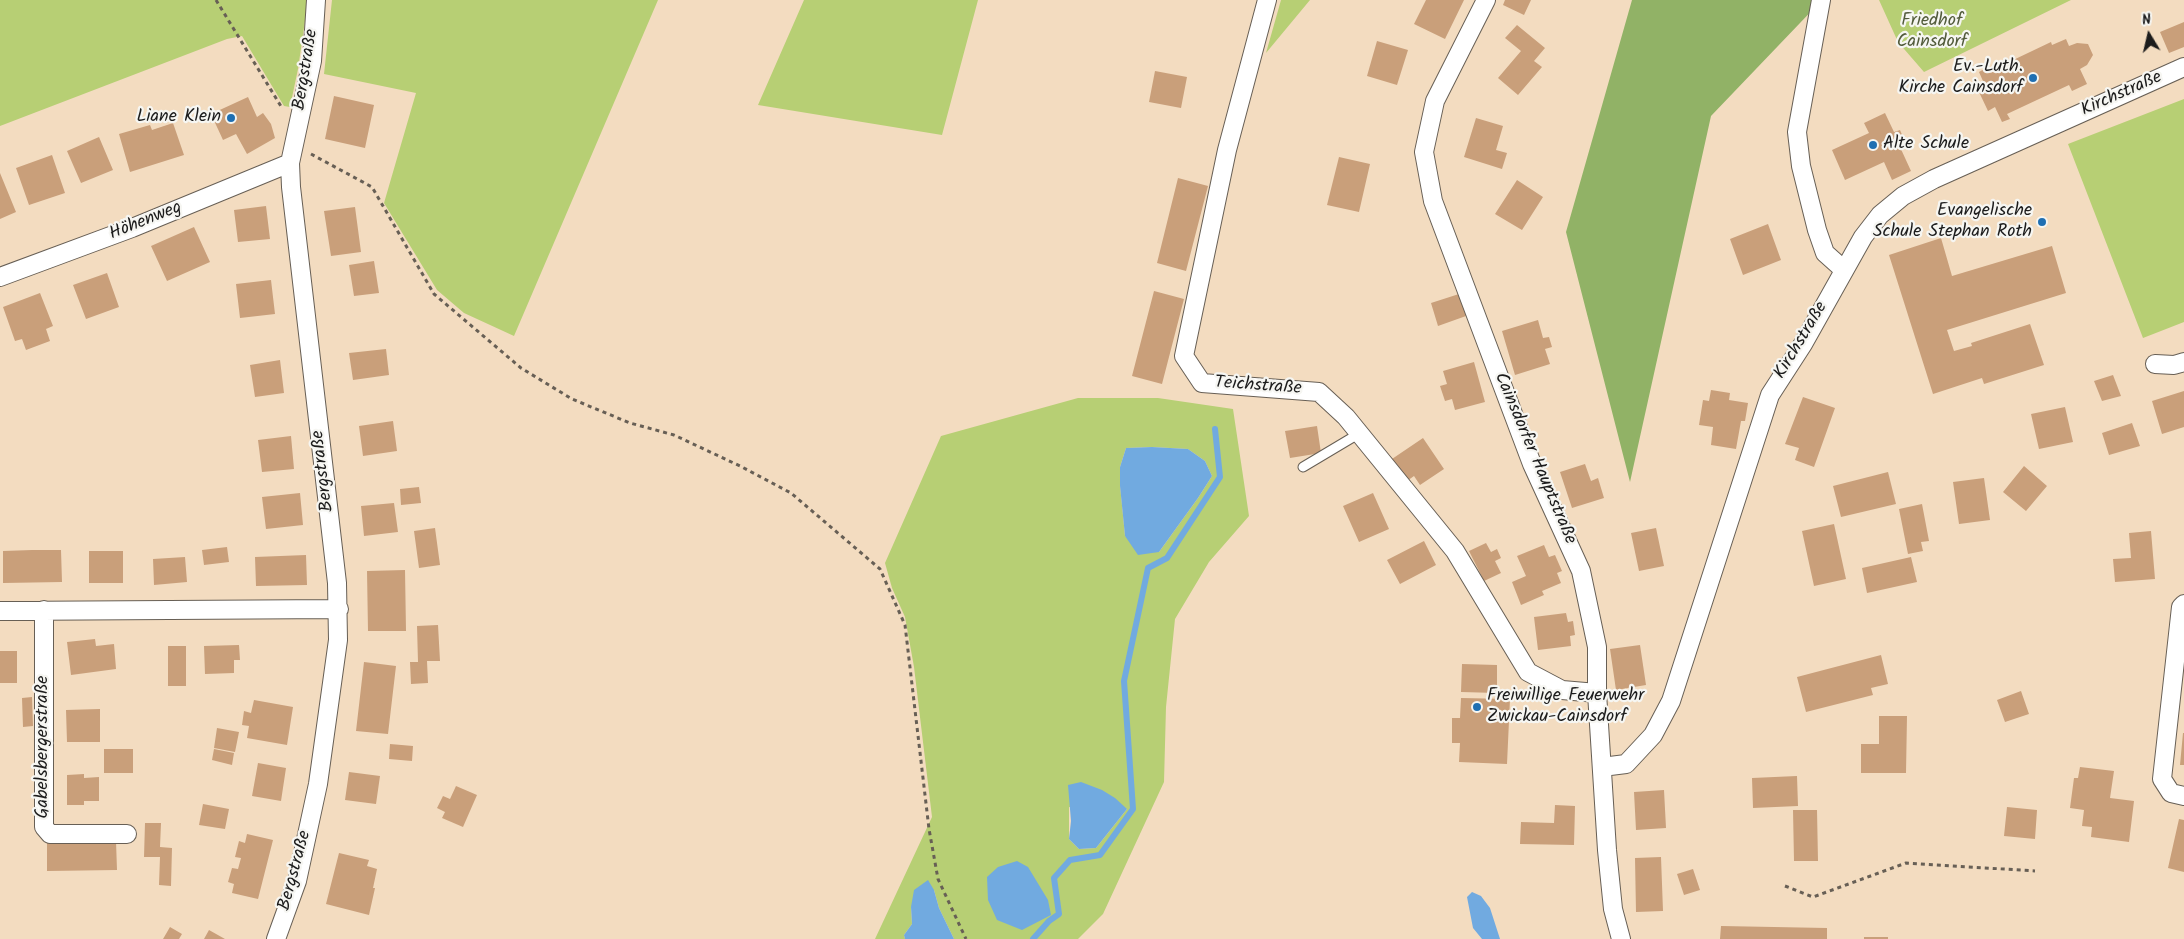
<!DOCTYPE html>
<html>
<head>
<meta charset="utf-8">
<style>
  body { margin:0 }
  #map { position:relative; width:2184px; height:939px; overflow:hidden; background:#f3dcc0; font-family:Kalam,sans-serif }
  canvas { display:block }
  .north { position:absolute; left:2124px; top:10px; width:50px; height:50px; -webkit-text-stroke:4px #f6f6f2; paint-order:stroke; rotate:351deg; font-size:14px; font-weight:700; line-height:20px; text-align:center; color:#1c1c1c }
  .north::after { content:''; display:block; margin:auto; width:18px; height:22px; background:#1c1c1c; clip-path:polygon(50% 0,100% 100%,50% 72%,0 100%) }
</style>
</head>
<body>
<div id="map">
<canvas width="2184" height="939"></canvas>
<div class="north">N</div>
</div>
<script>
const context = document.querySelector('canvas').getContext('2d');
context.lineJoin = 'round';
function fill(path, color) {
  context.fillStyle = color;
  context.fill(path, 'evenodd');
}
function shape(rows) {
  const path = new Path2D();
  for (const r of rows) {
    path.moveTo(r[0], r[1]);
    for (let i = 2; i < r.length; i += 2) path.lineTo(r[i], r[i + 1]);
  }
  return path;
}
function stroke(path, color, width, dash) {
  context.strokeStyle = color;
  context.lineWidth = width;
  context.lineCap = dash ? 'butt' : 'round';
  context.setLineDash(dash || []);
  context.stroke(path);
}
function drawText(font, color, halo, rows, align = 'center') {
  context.font = font + ' Kalam,sans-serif';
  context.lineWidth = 4.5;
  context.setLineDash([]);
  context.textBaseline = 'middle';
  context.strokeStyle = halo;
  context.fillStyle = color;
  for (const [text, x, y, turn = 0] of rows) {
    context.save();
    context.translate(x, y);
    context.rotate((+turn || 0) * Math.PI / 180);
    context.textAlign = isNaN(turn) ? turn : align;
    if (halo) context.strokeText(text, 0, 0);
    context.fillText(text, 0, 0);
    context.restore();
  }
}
fill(shape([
  [0,0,308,0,298,69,290,107,284,106,242,36,227,39,0,126],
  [332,0,658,0,514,336,464,313,437,290,384,203,416,93,324,74],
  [804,0,978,0,942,135,758,105],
  [1281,0,1310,0,1266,53],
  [1879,0,2071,0,1924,72,1898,42],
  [2184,99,2184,322,2143,338,2068,144],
  [1078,398,1158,398,1233,409,1249,516,1209,562,1175,619,1166,707,1164,782,1103,914,1078,939,954,939,939,908,934,890,911,907,912,924,904,935,905,939,875,939,932,817,914,667,905,617,892,588,885,563,941,436],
  [1152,447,1188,449,1205,461,1212,476,1198,498,1159,552,1125,536,1120,485,1120,467,1126,448],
  [1069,807,1127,809,1096,848,1079,849,1069,839]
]), '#b7cf74');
fill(shape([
  [1632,0,1822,0,1711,116,1630,482,1566,232]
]), '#91b266');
fill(shape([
  [1152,447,1188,449,1205,461,1212,476,1198,498,1159,552,1138,555,1125,536,1120,486,1120,467,1126,448],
  [1081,782,1102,790,1115,798,1127,809,1096,848,1079,849,1069,839,1071,821,1068,785],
  [1017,861,1028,867,1048,900,1051,915,1022,930,997,920,988,900,987,877,998,867],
  [928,880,934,890,939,908,954,939,905,939,904,935,912,924,911,907,914,890],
  [1472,892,1481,896,1490,908,1500,939,1482,939,1473,928,1467,897]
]), '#71aae0');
stroke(shape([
  [1033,939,1049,921,1059,914,1054,878,1070,860,1100,855,1133,809,1124,681,1148,568,1167,558,1220,477,1215,429]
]), '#71aae0', 6);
fill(shape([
  [1426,0,1464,0,1445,39,1414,24],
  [1505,0,1531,0,1524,15,1503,5],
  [2184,22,2184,47,2169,53,2160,32],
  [1517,25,1545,48,1534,61,1542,67,1518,95,1498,78,1521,51,1505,38],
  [2066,39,2069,46,2077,43,2088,44,2093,55,2087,65,2080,69,2087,84,2072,91,2069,85,2007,114,2010,119,2002,122,1995,107,1988,111,1979,92,1986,88,1979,72,1986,68,1988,72,2051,42,2052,45],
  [1377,41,1408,50,1397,85,1367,76],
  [1155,71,1187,77,1181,108,1149,102],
  [334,96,374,105,365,148,325,139],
  [248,97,257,117,263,113,271,124,275,138,247,154,236,134,223,140,211,114],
  [1885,113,1894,132,1900,130,1906,144,1900,147,1911,171,1892,180,1884,162,1845,180,1832,150,1869,133,1864,123],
  [1476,118,1503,126,1496,150,1507,153,1502,169,1464,157],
  [173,123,184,155,130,172,119,134,150,125,152,130],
  [99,137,113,170,81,183,67,151],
  [52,155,65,193,29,205,16,168],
  [1339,157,1370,164,1359,212,1327,205],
  [0,173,16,212,0,219],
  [1178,178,1208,186,1186,271,1157,263],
  [1517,180,1543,197,1522,230,1495,214],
  [266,206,270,239,238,242,234,210],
  [355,207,361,252,331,256,324,211],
  [1768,224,1781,260,1743,275,1730,239],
  [194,227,210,262,167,281,151,246],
  [1941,238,1952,276,2052,246,2066,293,1947,330,1954,351,1972,346,1971,343,2030,324,2044,365,1984,384,1982,378,1933,394,1889,255],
  [374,261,379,293,354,296,349,265],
  [107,273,119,307,86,319,73,285],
  [271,280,275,314,240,318,236,284],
  [1154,291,1184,299,1162,384,1132,376],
  [40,293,53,326,46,329,50,341,26,350,22,339,15,341,3,307],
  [1459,294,1466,316,1438,326,1431,303],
  [1538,320,1543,338,1549,337,1552,347,1545,349,1550,364,1515,375,1502,331],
  [386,349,389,375,353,380,349,353],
  [280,360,284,393,255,397,250,365],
  [1474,362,1485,402,1455,410,1452,399,1445,401,1440,386,1447,384,1443,371],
  [2113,375,2121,396,2102,401,2094,381],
  [1711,390,1730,393,1729,400,1748,403,1745,421,1741,421,1736,449,1711,445,1713,427,1699,425,1703,400,1709,401],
  [2184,391,2184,427,2162,434,2152,401],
  [1803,397,1835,408,1814,467,1795,460,1799,448,1785,444],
  [2065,407,2073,442,2039,449,2031,414],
  [393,421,397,451,363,456,359,426],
  [2132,423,2140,446,2109,455,2102,433],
  [1317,426,1321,453,1290,458,1285,431],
  [291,436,294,469,262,472,258,440],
  [1423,438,1444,469,1420,485,1414,476,1407,481,1392,459],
  [1585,464,1591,481,1598,478,1604,498,1572,508,1560,472],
  [2024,466,2047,486,2026,511,2003,492],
  [1888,472,1896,504,1841,517,1833,486],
  [1984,478,1990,520,1959,524,1953,482],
  [419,487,421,503,401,505,400,489],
  [300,493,303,525,266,529,262,497],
  [1373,493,1389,529,1359,542,1343,506],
  [394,503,398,532,364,536,361,506],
  [1922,504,1929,541,1921,542,1923,551,1908,554,1899,509],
  [1834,524,1846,579,1814,586,1802,531],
  [435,528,440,565,419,568,414,531],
  [1656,528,1664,566,1639,571,1631,533],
  [2151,531,2155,579,2115,582,2113,559,2131,558,2129,533],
  [1424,541,1436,565,1400,584,1387,560],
  [1486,543,1491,552,1497,549,1501,558,1495,561,1501,573,1484,581,1469,551],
  [1544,545,1549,557,1555,555,1562,571,1557,573,1561,583,1542,591,1544,595,1521,605,1512,582,1526,576,1517,556],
  [227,547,229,562,204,565,202,550],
  [32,550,61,550,62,582,3,583,3,551],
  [89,551,123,551,123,583,89,583],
  [306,555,307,585,256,586,255,557],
  [185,557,187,582,154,585,153,559],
  [1911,557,1917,582,1867,593,1862,568],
  [405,570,406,631,368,631,367,571],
  [1566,613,1568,622,1573,621,1575,635,1570,636,1571,646,1538,650,1534,617],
  [438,625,440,661,427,661,428,683,411,684,410,662,418,662,417,626],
  [95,639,96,646,114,644,116,669,71,675,67,642],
  [239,645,240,660,234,660,234,673,205,674,204,646],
  [1640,645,1646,685,1616,690,1610,649],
  [168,646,186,646,186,686,168,686],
  [0,651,17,651,17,683,0,683],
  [1881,655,1888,684,1871,688,1873,695,1806,712,1797,677],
  [364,662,396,666,388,734,356,731],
  [1462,664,1497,665,1497,693,1461,692],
  [2021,691,2029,714,2005,722,1997,700],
  [32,697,33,726,23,727,22,698],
  [1461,698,1510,699,1507,764,1459,762,1460,743,1452,743,1452,718,1460,718],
  [254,700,293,707,287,745,247,738,249,726,242,725,244,711,251,713],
  [100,709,100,742,67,742,66,710],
  [1879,716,1907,716,1906,773,1861,773,1861,744,1879,744],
  [217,728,239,732,235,752,214,748],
  [2183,733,2184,733,2184,765,2180,765],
  [390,744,413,746,412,761,389,759],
  [104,749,133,749,133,773,104,773],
  [214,749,234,753,232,765,212,760],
  [258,763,286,768,281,801,252,796],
  [2080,767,2114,771,2110,798,2134,801,2129,842,2091,837,2092,827,2082,826,2084,810,2070,808,2074,778,2078,778],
  [349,772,380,776,376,804,345,800],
  [84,774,84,778,99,777,99,801,84,801,84,805,67,805,67,775],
  [1797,776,1798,806,1753,808,1752,778],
  [456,786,477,795,463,827,442,818,445,812,437,808,443,796,450,799],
  [1664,790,1666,828,1636,830,1634,792],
  [203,804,229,809,225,829,199,825],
  [1555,805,1575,806,1574,845,1520,844,1521,822,1554,823],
  [2007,807,2037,810,2035,839,2004,836],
  [1793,810,1817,810,1818,861,1794,861],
  [2179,819,2184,820,2184,872,2168,868],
  [145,823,161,823,160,847,172,848,171,886,159,885,160,857,144,857],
  [247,834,273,840,258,899,232,893,234,884,228,882,232,868,238,869,241,858,235,857,239,841,245,843],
  [116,841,117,870,47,871,47,842],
  [339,853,369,860,367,866,377,869,373,888,375,888,369,915,326,904],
  [1661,857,1663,911,1636,912,1635,858],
  [1693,869,1700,890,1684,895,1677,874],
  [1721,926,1827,928,1827,939,1720,939],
  [170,927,182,934,179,939,163,939],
  [209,930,225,939,204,939],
  [1864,937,1888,937,1888,939,1864,939]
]), '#c99f7a');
const lane = shape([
  [1303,467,1360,433]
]);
const street = shape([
  [1267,0,1227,150,1184,356,1202,383,1319,392,1346,417,1455,551,1528,672,1562,690,1597,693],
  [1486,0,1435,101,1424,152,1433,201,1532,464,1581,571,1597,647,1597,693,1607,850,1613,909,1621,939],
  [1821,0,1797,132,1801,166,1817,230,1825,253,1844,270],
  [0,277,132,228,290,163],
  [2155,364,2174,365,2184,362],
  [2184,604,2181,607,2162,779,2171,793,2184,796],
  [44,610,44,827,50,834,127,834],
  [0,611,339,609],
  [1602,767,1626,764,1653,735,1671,701,1770,395,1803,344,1863,237,1880,215,1903,196,1934,179,2184,67],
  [276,939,297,881,318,784,338,640,337,583,291,187,290,163,312,61,316,0]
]);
stroke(lane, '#675f55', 11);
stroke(street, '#675f55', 20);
stroke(shape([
  [216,0,282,108],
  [311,154,372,187,434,294,521,368,572,399,630,423,674,435,740,466,791,493,880,569,905,625,929,829,938,879,966,939],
  [1785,886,1813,897,1906,863,2035,871]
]), '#675f55', 3, [4, 4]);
stroke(lane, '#fff', 9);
stroke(street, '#fff', 18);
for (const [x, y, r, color] of [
  [2033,78,5,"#1f6fb2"],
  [231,118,5,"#1f6fb2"],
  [1873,145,5,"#1f6fb2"],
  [2042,222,5,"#1f6fb2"],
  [1477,707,5,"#1f6fb2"]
]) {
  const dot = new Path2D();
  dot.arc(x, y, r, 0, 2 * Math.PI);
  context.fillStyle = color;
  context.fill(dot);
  stroke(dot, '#f6f6f2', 2);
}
drawText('18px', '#525b3b', '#f6f6f2', [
  ["Friedhof",1932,22],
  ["Cainsdorf",1932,43]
]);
drawText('18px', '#1c1c1c', '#f6f6f2', [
  ["Ev.-Luth.",2023,68],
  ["Kirche Cainsdorf",2023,89],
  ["Liane Klein",221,118],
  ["Alte Schule",1883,145,"left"],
  ["Evangelische",2032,212],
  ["Schule Stephan Roth",2032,233],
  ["Freiwillige Feuerwehr",1487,697,"left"],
  ["Zwickau-Cainsdorf",1487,718,"left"]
], 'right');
drawText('18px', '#1c1c1c', '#f6f6f2', [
  ["Bergstraße",307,70,-81],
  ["Kirchstraße",2122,95,-24],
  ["Höhenweg",146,222,-22],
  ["Kirchstraße",1802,341,-59],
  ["Teichstraße",1258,387,4],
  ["Cainsdorfer Hauptstraße",1534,459,67],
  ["Bergstraße",324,471,-97],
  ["Gabelsbergerstraße",44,747,-90],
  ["Bergstraße",296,871,-75]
]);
</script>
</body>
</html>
